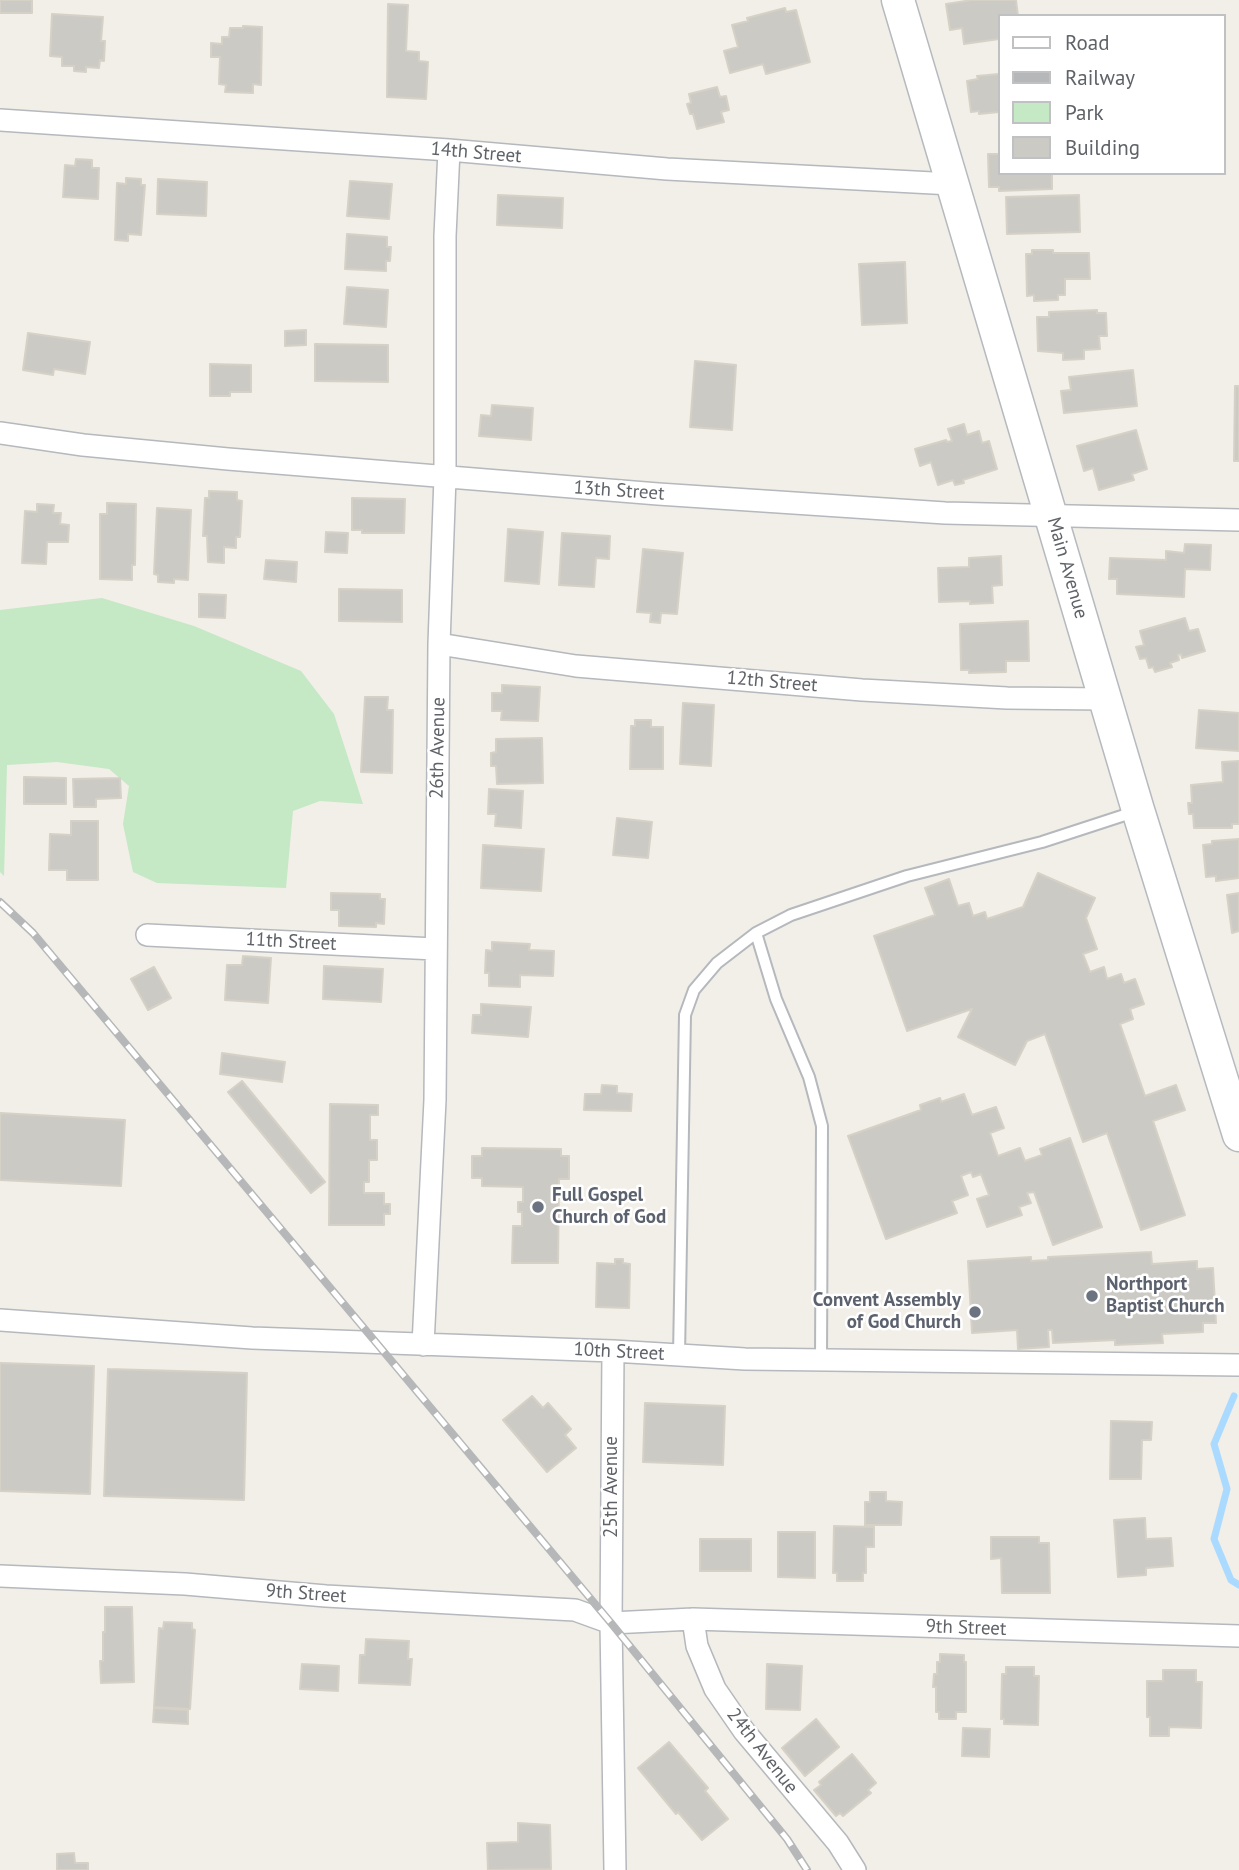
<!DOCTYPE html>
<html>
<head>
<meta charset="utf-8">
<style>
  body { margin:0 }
  #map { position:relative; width:1239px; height:1870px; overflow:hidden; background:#f1efe8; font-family:"PT Sans",sans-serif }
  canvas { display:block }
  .legend { position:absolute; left:998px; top:14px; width:228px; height:161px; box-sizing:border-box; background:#fff; border:2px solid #bfc1c3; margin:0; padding:9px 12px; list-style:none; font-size:21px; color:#5f6368 }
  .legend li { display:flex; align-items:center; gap:14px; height:35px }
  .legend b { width:35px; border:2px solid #bfc1c3 }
</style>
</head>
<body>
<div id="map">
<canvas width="1239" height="1870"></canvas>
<ul class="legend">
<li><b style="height:9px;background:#fff"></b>Road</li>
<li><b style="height:9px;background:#b6b7b8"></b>Railway</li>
<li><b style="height:19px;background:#c5e8c5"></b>Park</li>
<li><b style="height:19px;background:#cccac5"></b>Building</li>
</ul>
</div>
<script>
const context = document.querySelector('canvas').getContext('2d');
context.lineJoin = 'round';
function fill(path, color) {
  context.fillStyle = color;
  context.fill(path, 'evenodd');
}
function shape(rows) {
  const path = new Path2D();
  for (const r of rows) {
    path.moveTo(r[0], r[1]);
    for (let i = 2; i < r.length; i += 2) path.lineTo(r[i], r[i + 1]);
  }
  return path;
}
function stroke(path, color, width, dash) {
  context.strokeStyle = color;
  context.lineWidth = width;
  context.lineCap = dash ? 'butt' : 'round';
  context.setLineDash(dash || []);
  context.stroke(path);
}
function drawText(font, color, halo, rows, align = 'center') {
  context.font = font + ' "PT Sans",sans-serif';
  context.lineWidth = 5;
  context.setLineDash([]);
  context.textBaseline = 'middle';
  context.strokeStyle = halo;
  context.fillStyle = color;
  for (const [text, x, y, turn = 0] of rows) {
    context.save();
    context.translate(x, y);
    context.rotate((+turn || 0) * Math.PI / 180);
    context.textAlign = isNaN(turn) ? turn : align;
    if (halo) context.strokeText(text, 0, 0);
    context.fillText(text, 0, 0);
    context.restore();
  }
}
fill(shape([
  [102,598,194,626,301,671,334,714,363,804,320,801,293,811,286,888,157,883,133,872,123,824,129,786,109,769,57,762,7,765,4,876,0,872,0,610]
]), '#c5e8c5');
stroke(shape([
  [1234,1396,1214,1444,1227,1489,1214,1539,1231,1580,1239,1585]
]), '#aadaff', 7);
const building = shape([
  [0,0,32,0,32,13,0,13,0,0],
  [972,0,1016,0,1018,16,999,16,999,39,964,44,962,28,950,30,946,4,972,0],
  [388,4,408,5,406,51,419,52,419,61,428,62,426,99,387,97,388,4],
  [785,8,786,12,796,10,810,62,766,74,763,64,730,73,724,51,738,47,732,25,748,21,747,18,785,8],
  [52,14,103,17,101,41,105,41,104,61,100,60,99,68,86,67,86,72,74,71,74,66,62,66,62,57,50,56,52,14],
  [243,26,262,27,261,85,253,84,253,93,225,92,226,85,219,84,220,57,211,57,211,43,222,44,222,37,229,37,230,28,243,28,243,26],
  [999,74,999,112,979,114,979,111,971,112,967,81,978,79,977,76,999,74],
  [717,87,720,97,726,96,729,110,721,112,724,122,697,129,693,114,690,114,687,104,691,103,689,94,717,87],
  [999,150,999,173,1061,173,1052,174,1052,189,999,191,999,187,989,187,988,154,999,154,999,150],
  [76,159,92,160,92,168,99,168,98,199,63,197,65,165,75,166,76,159],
  [126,178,141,179,141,185,145,185,141,235,128,234,128,241,115,240,117,183,126,184,126,178],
  [158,179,207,182,206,216,157,214,158,179],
  [350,181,392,184,389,219,347,216,350,181],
  [498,195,563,198,562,228,497,225,498,195],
  [1079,195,1080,232,1007,234,1006,197,1079,195],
  [347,234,387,237,387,247,391,247,390,261,386,261,386,271,345,269,347,234],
  [1032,250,1053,250,1053,253,1089,253,1090,279,1065,279,1065,295,1058,295,1058,300,1034,301,1034,295,1027,296,1026,254,1032,254,1032,250],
  [905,262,907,323,862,325,859,264,905,262],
  [347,287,388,290,386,327,344,324,347,287],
  [1097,310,1097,313,1106,313,1107,336,1099,336,1100,349,1084,350,1084,359,1063,360,1063,353,1038,351,1037,317,1049,317,1049,312,1097,310],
  [306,330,306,345,285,346,285,331,306,330],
  [28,333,90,342,85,374,54,369,53,375,23,370,28,333],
  [315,344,388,345,388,382,315,381,315,344],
  [695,361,736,365,732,430,690,427,695,361],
  [210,364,251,365,251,392,230,392,230,396,210,396,210,364],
  [1133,370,1137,406,1064,413,1061,391,1071,390,1069,377,1133,370],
  [1235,386,1239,386,1239,461,1234,461,1235,386],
  [492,405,533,408,531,440,479,436,481,415,491,416,492,405],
  [964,424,967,435,979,431,982,443,989,441,997,469,963,480,964,483,955,485,953,480,938,485,931,462,920,466,915,449,946,440,947,442,952,441,948,429,964,424],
  [1136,430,1147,469,1132,474,1134,480,1099,490,1093,468,1084,471,1077,446,1136,430],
  [209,491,237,492,237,500,242,501,240,537,236,537,236,548,224,547,224,563,208,562,207,536,203,536,205,498,209,498,209,491],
  [352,498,405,499,404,533,362,533,362,530,352,530,352,498],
  [107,503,136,504,135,565,132,565,132,580,100,579,100,514,107,514,107,503],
  [37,504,54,505,53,513,61,513,60,524,69,525,68,542,47,542,46,564,22,563,25,511,37,512,37,504],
  [157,508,191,510,188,580,174,579,174,583,158,582,158,575,154,574,157,508],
  [508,529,543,532,539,584,505,581,508,529],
  [326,532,348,533,347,553,325,552,326,532],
  [562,533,610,536,609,559,596,558,594,587,559,585,562,533],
  [1185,544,1211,545,1210,570,1185,569,1184,597,1117,594,1117,579,1109,579,1110,558,1166,560,1166,551,1184,553,1185,544],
  [643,549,683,553,677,614,661,613,660,623,650,622,651,613,637,612,643,549],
  [1001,556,1002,585,992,586,993,603,970,604,970,601,939,602,938,568,969,567,969,558,1001,556],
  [266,560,297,562,296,582,264,579,266,560],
  [339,589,402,590,402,622,339,621,339,589],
  [199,594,226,595,225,618,199,617,199,594],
  [1185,618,1189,631,1198,629,1205,651,1182,658,1181,654,1178,655,1179,660,1170,663,1172,667,1155,672,1153,667,1149,668,1146,658,1140,659,1136,647,1144,645,1140,631,1185,618],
  [1028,621,1029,661,1006,661,1006,672,969,673,969,670,961,670,960,624,1028,621],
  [502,685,540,687,538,721,501,720,502,711,492,711,492,693,502,693,502,685],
  [365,697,388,697,387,710,393,710,392,773,361,772,365,697],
  [683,703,714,705,711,766,680,764,683,703],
  [1199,710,1239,713,1239,751,1196,748,1199,710],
  [635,720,651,720,651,727,663,727,663,769,630,769,631,726,635,726,635,720],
  [542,738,543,783,497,784,496,766,491,766,491,753,496,752,496,739,542,738],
  [1239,761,1239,824,1232,824,1232,828,1194,828,1193,814,1189,814,1188,803,1192,803,1191,785,1223,782,1222,762,1239,761],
  [24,777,66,778,66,804,24,804,24,777],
  [120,778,121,798,96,799,96,807,74,807,73,779,120,778],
  [489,789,523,791,521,828,495,826,496,814,488,814,489,789],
  [617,818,652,822,648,858,613,855,617,818],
  [71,821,98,821,98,880,67,880,67,870,49,870,50,834,71,835,71,821],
  [1239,839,1239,878,1216,881,1216,876,1206,877,1203,845,1212,844,1212,841,1239,839],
  [483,845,544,849,541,891,481,888,483,845],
  [1038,873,1095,898,1086,918,1097,949,1083,954,1090,972,1104,967,1107,979,1121,974,1124,983,1135,979,1144,1004,1130,1009,1133,1019,1120,1024,1145,1096,1176,1085,1185,1110,1153,1121,1185,1215,1141,1230,1107,1133,1083,1142,1045,1034,1027,1041,1015,1065,958,1037,972,1009,907,1031,874,936,935,915,925,888,949,879,958,906,969,903,973,916,985,912,987,919,1023,907,1038,873],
  [331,893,380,894,380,899,385,899,384,924,376,923,376,927,339,926,339,910,331,910,331,893],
  [1239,893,1239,931,1232,933,1227,895,1239,893],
  [492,942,530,944,529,950,554,951,553,976,520,975,520,987,489,986,489,973,485,973,486,950,492,951,492,942],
  [243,956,271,958,268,1003,225,1000,227,965,242,965,243,956],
  [324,966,383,969,381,1002,323,999,324,966],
  [154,967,171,998,148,1010,131,979,154,967],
  [481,1004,531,1007,528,1037,472,1033,473,1015,481,1015,481,1004],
  [222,1053,285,1062,282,1082,220,1074,222,1053],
  [242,1081,325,1182,311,1193,228,1092,242,1081],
  [602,1085,617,1086,617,1093,632,1094,631,1111,584,1110,585,1094,601,1094,602,1085],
  [964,1094,972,1115,996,1107,1004,1128,990,1133,998,1156,1020,1148,1025,1161,1042,1155,1040,1149,1070,1138,1102,1227,1053,1245,1034,1192,1027,1193,1031,1203,1019,1207,1022,1215,987,1227,977,1199,989,1195,981,1174,973,1177,971,1172,961,1176,968,1195,952,1201,957,1213,886,1239,848,1136,921,1110,920,1105,940,1098,941,1102,964,1094],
  [330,1104,378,1105,378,1115,370,1115,370,1140,377,1140,377,1160,369,1160,369,1182,364,1182,364,1193,384,1193,384,1204,390,1204,390,1214,384,1214,384,1225,329,1225,330,1104],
  [0,1113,125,1120,121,1186,0,1180,0,1113],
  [482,1148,561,1149,561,1156,569,1156,569,1179,559,1179,558,1263,512,1263,513,1226,522,1226,522,1212,518,1212,518,1202,523,1202,523,1187,482,1186,482,1178,472,1178,472,1156,482,1156,482,1148],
  [1151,1252,1152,1264,1197,1261,1197,1269,1213,1268,1216,1323,1203,1323,1203,1332,1162,1334,1163,1343,1115,1345,1115,1340,1053,1343,1052,1330,1048,1330,1049,1347,1018,1349,1017,1330,972,1333,968,1261,1031,1257,1031,1261,1048,1260,1048,1257,1151,1252],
  [615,1259,623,1259,623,1263,630,1264,629,1308,596,1307,597,1263,615,1264,615,1259],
  [0,1363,94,1366,90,1494,0,1491,0,1363],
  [108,1369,247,1373,244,1500,104,1496,108,1369],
  [532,1396,543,1408,548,1403,571,1429,565,1435,576,1448,547,1472,503,1420,532,1396],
  [645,1403,725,1406,723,1465,643,1462,645,1403],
  [1111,1421,1152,1422,1151,1440,1142,1440,1141,1479,1110,1479,1111,1421],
  [870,1492,886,1492,886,1501,902,1502,901,1525,865,1525,865,1502,870,1502,870,1492],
  [1145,1518,1146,1539,1171,1538,1173,1566,1146,1568,1146,1575,1118,1577,1114,1520,1145,1518],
  [834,1526,874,1527,874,1547,866,1547,866,1573,863,1573,863,1581,837,1581,837,1573,833,1573,834,1526],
  [778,1532,815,1532,815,1578,778,1577,778,1532],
  [991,1537,1039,1537,1039,1543,1049,1543,1050,1593,1002,1593,1001,1558,991,1559,991,1537],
  [700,1539,751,1539,751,1571,700,1571,700,1539],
  [105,1607,132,1607,134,1682,101,1683,100,1661,103,1661,103,1632,105,1632,105,1607],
  [164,1622,192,1623,192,1629,195,1630,190,1709,154,1707,159,1628,163,1629,164,1622],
  [366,1639,409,1641,408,1659,412,1659,410,1685,359,1683,360,1655,365,1655,366,1639],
  [940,1654,964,1655,964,1662,966,1662,966,1712,956,1712,956,1719,939,1719,939,1712,936,1712,936,1687,933,1687,934,1674,937,1674,937,1662,940,1662,940,1654],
  [302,1664,339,1666,338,1691,300,1689,302,1664],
  [767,1664,802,1666,800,1710,766,1709,767,1664],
  [1006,1667,1034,1667,1034,1676,1039,1676,1038,1725,1004,1724,1004,1719,1001,1719,1002,1674,1006,1674,1006,1667],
  [1163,1670,1196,1670,1196,1682,1202,1682,1201,1728,1169,1727,1169,1736,1150,1736,1150,1717,1147,1717,1147,1681,1163,1681,1163,1670],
  [154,1708,188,1710,188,1724,153,1722,154,1708],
  [816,1719,839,1747,805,1776,782,1748,816,1719],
  [963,1728,990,1729,989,1757,962,1756,963,1728],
  [669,1742,708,1788,705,1791,728,1819,702,1840,678,1812,676,1814,638,1768,669,1742],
  [852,1754,876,1783,868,1790,871,1793,843,1816,840,1813,836,1816,814,1790,821,1785,819,1782,852,1754],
  [518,1823,550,1825,551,1869,488,1870,487,1843,518,1842,518,1823],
  [74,1853,75,1863,88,1863,88,1870,57,1870,57,1854,74,1853]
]);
fill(building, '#cccac5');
stroke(building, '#d6d1c6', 2);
const lane = shape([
  [679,1355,685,1015,694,990,717,963,756,933],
  [821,1361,822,1126,809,1077,776,999,756,933,791,915,907,876,1042,842,1137,811]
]);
const street = shape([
  [0,120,449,150,667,169,952,184],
  [0,433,83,445,228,459,658,494,945,513,1239,520],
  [439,644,576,666,862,690,1007,698,1106,699],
  [147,935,435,949],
  [0,1320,252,1338,613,1351,745,1359,1239,1365],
  [423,1345,435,1100,439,644,445,477,445,236,449,150],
  [613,1351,611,1623,615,1870],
  [0,1576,185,1584,326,1596,556,1609,575,1610,611,1623,693,1619,1239,1636],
  [693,1619,697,1646,715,1689,744,1731,838,1843,855,1870]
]);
const secondary = shape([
  [898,0,1138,810,1239,1135]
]);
stroke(lane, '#b5b8bc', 14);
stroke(street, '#b5b8bc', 24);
stroke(secondary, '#b6babf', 35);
stroke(lane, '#fff', 10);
stroke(street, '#fff', 21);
stroke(secondary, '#fff', 32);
const rail = shape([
  [0,902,33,933,611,1623,787,1839,807,1870]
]);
stroke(rail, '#b6b7b8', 8);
stroke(rail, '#fff', 5, [16]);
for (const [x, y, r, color] of [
  [538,1207,7,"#6b7280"],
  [1092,1296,7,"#6b7280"],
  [975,1312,7,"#6b7280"]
]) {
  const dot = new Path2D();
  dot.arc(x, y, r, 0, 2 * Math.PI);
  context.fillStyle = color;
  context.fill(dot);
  stroke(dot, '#fff', 2.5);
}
drawText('19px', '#5f6368', '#fff', [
  ["14th Street",476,153,5],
  ["13th Street",619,491,4],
  ["Main Avenue",1067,568,74],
  ["12th Street",772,682,5],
  ["26th Avenue",438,748,-89],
  ["11th Street",291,942,3],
  ["10th Street",619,1352,3],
  ["25th Avenue",612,1487,-90],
  ["9th Street",306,1594,4],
  ["9th Street",966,1628,2],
  ["24th Avenue",762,1751,52]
]);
drawText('bold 19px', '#5b616d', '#fff', [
  ["Full Gospel",552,1196],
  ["Church of God",552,1218],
  ["Northport",1106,1285],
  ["Baptist Church",1106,1307],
  ["Convent Assembly",961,1301,"right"],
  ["of God Church",961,1323,"right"]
], 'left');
</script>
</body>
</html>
